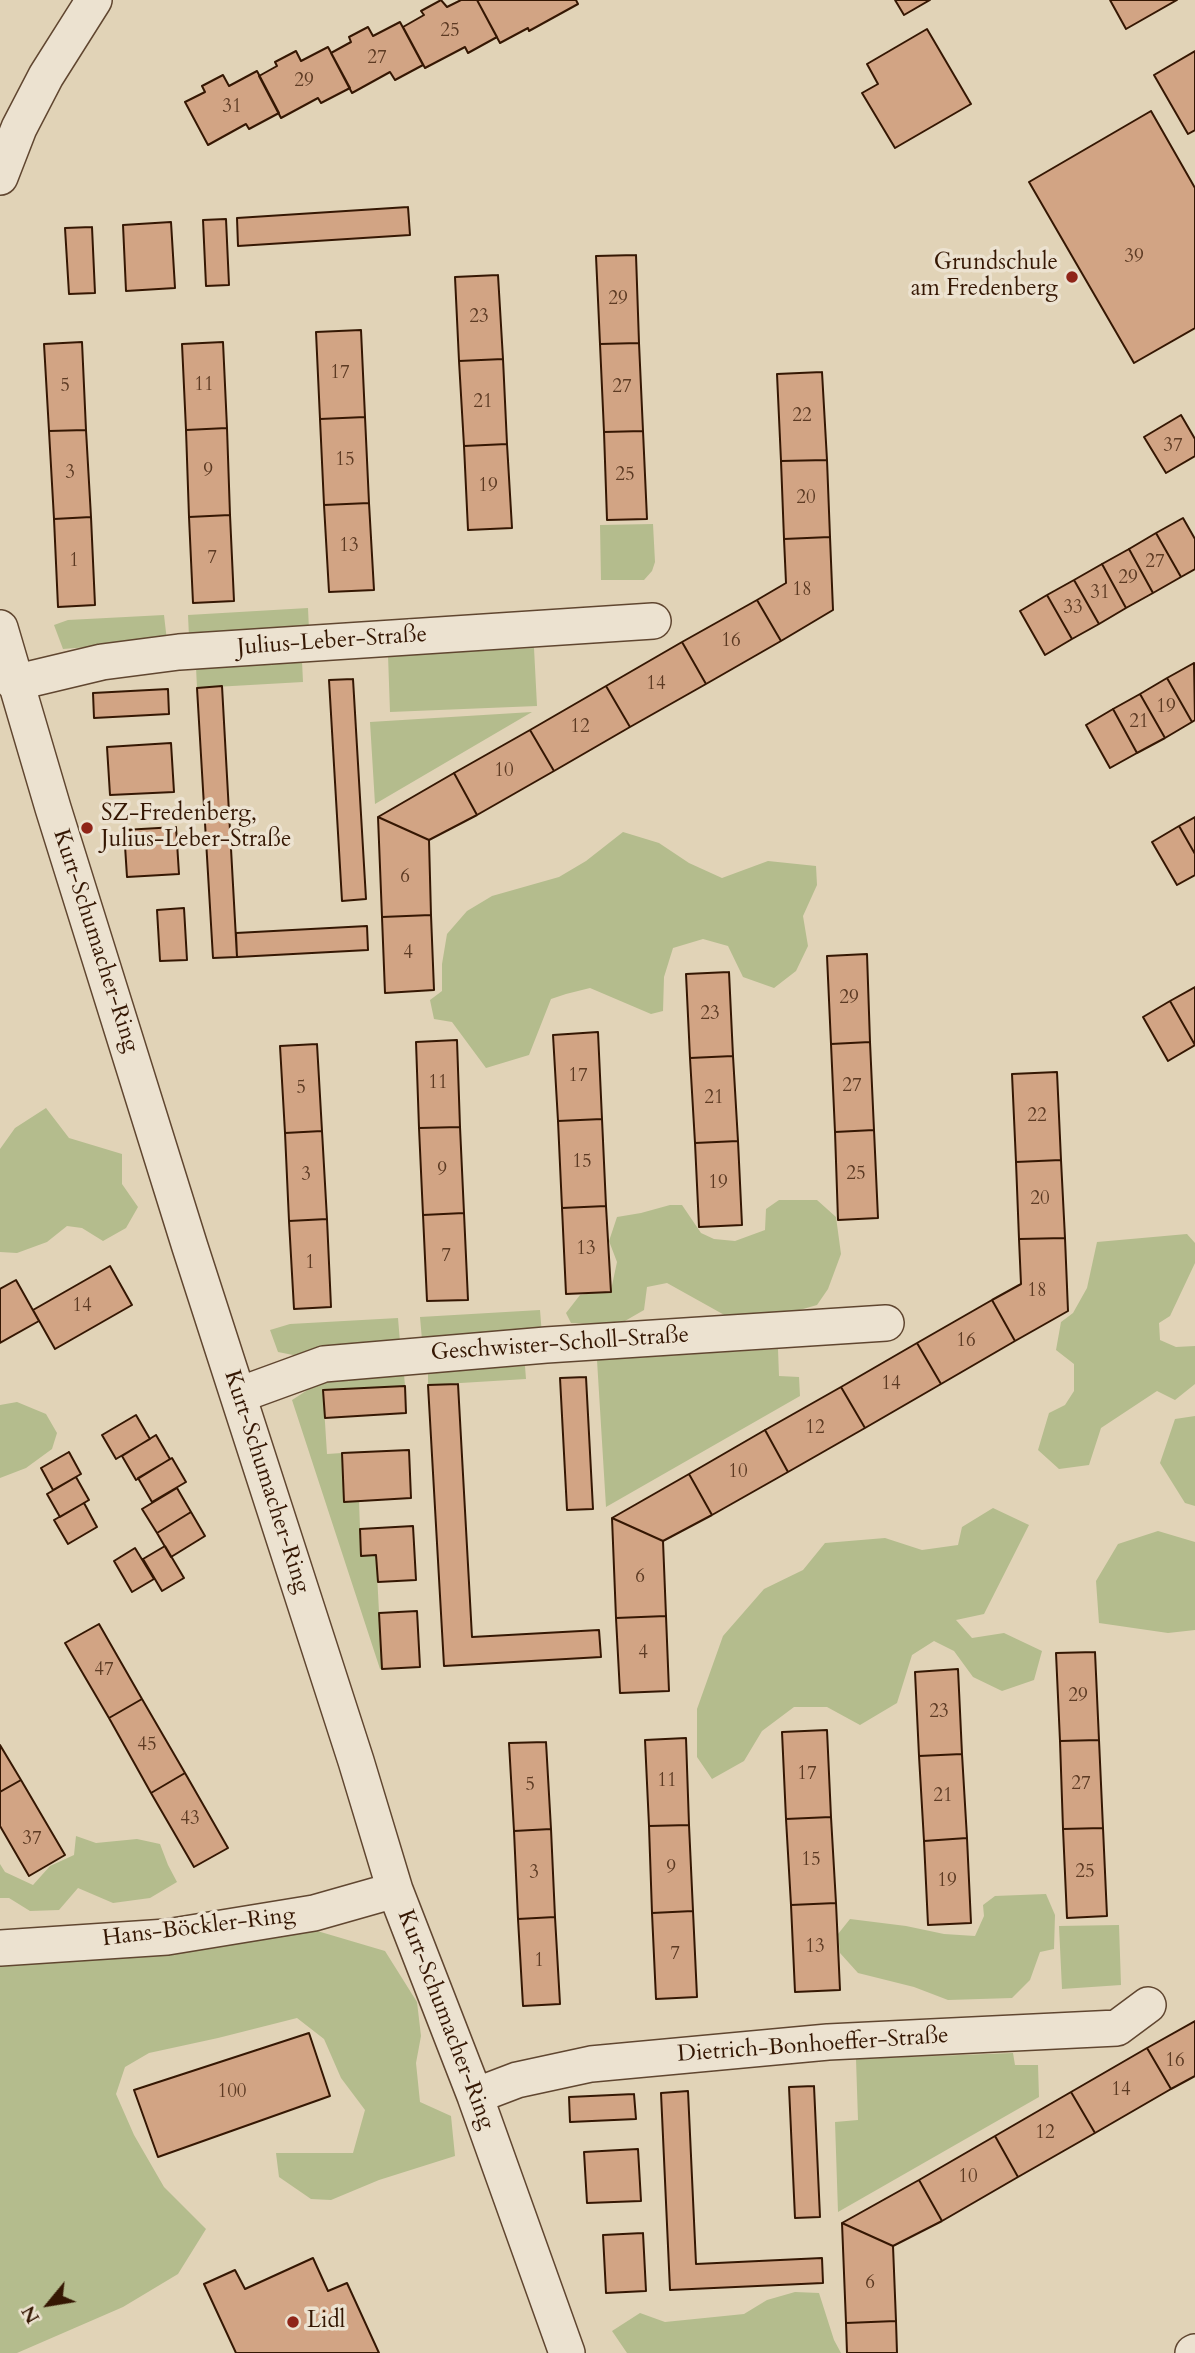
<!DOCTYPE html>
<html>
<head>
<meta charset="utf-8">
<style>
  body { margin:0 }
  #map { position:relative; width:1195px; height:2353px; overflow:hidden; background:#e1d3b7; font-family:Cardo,serif }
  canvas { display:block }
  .north { position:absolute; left:14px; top:2269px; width:70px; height:70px; -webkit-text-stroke:5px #ece2d0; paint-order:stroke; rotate:240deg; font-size:19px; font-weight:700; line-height:28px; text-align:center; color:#351703 }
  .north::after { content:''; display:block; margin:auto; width:24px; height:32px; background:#351703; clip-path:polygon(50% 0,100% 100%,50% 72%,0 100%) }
</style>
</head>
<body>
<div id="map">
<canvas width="1195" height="2353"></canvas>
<div class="north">N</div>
</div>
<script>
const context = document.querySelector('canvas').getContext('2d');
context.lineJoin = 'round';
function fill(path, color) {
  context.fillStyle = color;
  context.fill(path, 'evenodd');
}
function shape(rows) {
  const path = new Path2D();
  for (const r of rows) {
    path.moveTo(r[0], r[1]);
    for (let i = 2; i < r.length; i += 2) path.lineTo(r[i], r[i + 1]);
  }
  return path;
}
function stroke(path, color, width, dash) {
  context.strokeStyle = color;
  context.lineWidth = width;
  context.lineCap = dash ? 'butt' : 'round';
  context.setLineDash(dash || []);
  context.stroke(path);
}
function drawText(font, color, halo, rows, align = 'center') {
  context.font = font + ' Cardo,serif';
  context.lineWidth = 7;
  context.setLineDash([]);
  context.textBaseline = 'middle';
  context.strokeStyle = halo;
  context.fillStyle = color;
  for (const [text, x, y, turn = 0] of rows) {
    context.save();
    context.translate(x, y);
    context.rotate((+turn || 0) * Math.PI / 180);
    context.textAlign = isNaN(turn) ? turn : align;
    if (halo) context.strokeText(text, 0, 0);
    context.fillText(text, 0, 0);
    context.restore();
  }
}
fill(shape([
  [653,524,655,562,652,571,644,580,601,580,600,525],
  [308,608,309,630,189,637,188,615],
  [164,615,167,641,63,649,54,625,68,620],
  [534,648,537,706,390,712,388,655],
  [302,661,303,682,197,688,196,667],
  [532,712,375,804,370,722],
  [623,832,659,843,689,863,722,878,768,861,816,866,817,885,803,916,808,946,796,971,774,988,743,977,728,946,703,939,673,948,664,977,663,1011,651,1014,590,988,566,994,551,999,529,1055,486,1068,452,1022,434,1019,430,1000,442,991,442,964,447,934,467,911,492,896,559,877,586,861],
  [46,1108,69,1138,122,1154,122,1184,138,1207,126,1228,103,1241,82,1228,67,1226,47,1242,17,1253,0,1252,0,1149,15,1128],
  [779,1200,817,1200,836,1217,841,1254,828,1289,817,1305,789,1313,728,1317,667,1283,647,1287,644,1310,618,1325,571,1323,566,1313,580,1295,611,1290,617,1262,609,1241,617,1217,641,1213,670,1205,682,1205,701,1233,714,1239,735,1241,765,1230,766,1209],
  [1187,1234,1195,1243,1195,1263,1170,1316,1159,1323,1160,1340,1176,1347,1195,1346,1195,1384,1175,1400,1157,1391,1101,1428,1089,1465,1059,1469,1038,1450,1049,1413,1065,1405,1074,1391,1074,1364,1056,1350,1061,1322,1073,1313,1087,1288,1097,1242],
  [540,1310,542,1335,422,1340,420,1317],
  [398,1318,400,1342,314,1353,293,1355,278,1352,270,1330,290,1324],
  [778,1349,779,1376,799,1377,800,1396,606,1507,597,1360],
  [525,1366,526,1379,428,1385,428,1371],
  [404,1374,405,1386,323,1391,327,1454,342,1453,344,1502,359,1501,361,1556,376,1555,382,1669,380,1669,292,1400,320,1382,346,1377],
  [17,1402,46,1414,57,1433,52,1449,26,1468,0,1478,0,1405],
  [1195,1416,1195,1506,1185,1503,1160,1463,1175,1419],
  [993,1508,1029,1525,984,1614,956,1620,972,1638,1004,1633,1042,1651,1034,1680,1002,1691,973,1677,954,1651,934,1641,912,1655,897,1703,860,1725,827,1707,794,1707,762,1731,744,1761,712,1779,697,1757,697,1709,723,1636,764,1589,803,1570,825,1543,885,1538,922,1550,958,1545,962,1527],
  [1158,1531,1195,1542,1195,1630,1168,1633,1099,1623,1096,1581,1118,1544],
  [76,1836,96,1843,137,1839,160,1844,168,1865,177,1882,150,1898,113,1903,78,1888,59,1910,30,1911,9,1898,0,1898,0,1864,5,1872,33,1885,50,1866,74,1855],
  [1046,1894,1055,1915,1054,1949,1040,1952,1030,1980,1012,1998,948,2000,914,1987,858,1973,840,1953,838,1934,850,1919,906,1926,944,1934,975,1936,984,1916,983,1905,995,1896],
  [297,1925,385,1951,417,2002,421,2036,416,2063,420,2102,451,2116,455,2156,379,2180,331,2200,311,2199,279,2177,276,2153,353,2153,365,2110,341,2078,324,2039,297,2018,218,2038,149,2053,125,2067,116,2094,134,2135,164,2187,206,2229,178,2274,123,2307,17,2353,0,2353,0,1961,18,1959,83,1961],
  [1119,1925,1121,1985,1062,1989,1059,1926],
  [1013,2053,1015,2065,1038,2065,1039,2097,838,2212,835,2122,858,2120,856,2059],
  [795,2292,819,2293,834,2340,841,2353,627,2353,612,2331,640,2313,665,2322,744,2314,767,2300]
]), '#b4bc8d');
const building = shape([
  [441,0,447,7,461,0,477,0,497,37,468,53,465,47,425,68,403,27,424,15,421,11,441,0],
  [477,0,576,0,578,4,529,31,528,28,500,43,477,0],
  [895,0,930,0,904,15,895,0],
  [1110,0,1177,0,1126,29,1110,0],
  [400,22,423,65,395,80,390,72,352,93,331,53,351,42,349,37,368,27,373,36,400,22],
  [927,29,971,104,895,148,862,93,878,84,867,64,927,29],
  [328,47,350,88,321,103,318,98,281,118,259,76,277,66,275,62,296,51,301,61,328,47],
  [1195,51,1195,130,1188,134,1154,75,1195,51],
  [257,71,279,113,249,129,246,124,208,145,185,102,205,92,202,86,223,75,229,86,257,71],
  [1151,111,1195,188,1195,328,1134,363,1029,182,1151,111],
  [408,207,410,235,238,246,237,218,408,207],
  [226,219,229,285,206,286,203,220,226,219],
  [171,222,175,288,126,291,123,225,171,222],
  [92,227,95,293,69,294,65,228,92,227],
  [636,255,639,343,600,344,596,256,636,255],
  [498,275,503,359,459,361,455,277,498,275],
  [361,330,365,417,320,419,316,332,361,330],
  [82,342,86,430,49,431,44,344,82,342],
  [223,342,227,428,186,430,182,344,223,342],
  [639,343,643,431,604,432,600,344,639,343],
  [503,359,507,444,464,446,459,361,503,359],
  [822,372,827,460,781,461,777,374,822,372],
  [1181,415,1195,439,1195,456,1166,473,1144,437,1181,415],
  [365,417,369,503,324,505,320,419,365,417],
  [227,428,230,515,189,517,186,430,227,428],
  [86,430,91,517,54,519,49,431,86,430],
  [643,431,647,519,607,520,604,432,643,431],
  [507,444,512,528,468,530,464,446,507,444],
  [827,460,830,537,784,539,781,461,827,460],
  [369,503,374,590,329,592,324,505,369,503],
  [230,515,234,601,193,603,189,517,230,515],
  [91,517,95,605,58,607,54,519,91,517],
  [1183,518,1195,539,1195,569,1181,577,1156,533,1183,518],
  [1156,533,1181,577,1153,593,1129,549,1156,533],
  [830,537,833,610,781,641,757,600,786,583,784,539,830,537],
  [1129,549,1153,593,1126,608,1102,564,1129,549],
  [1102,564,1126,608,1099,624,1074,580,1102,564],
  [1074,580,1099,624,1072,639,1047,595,1074,580],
  [1047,595,1072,639,1045,655,1020,611,1047,595],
  [757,600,781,641,706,684,682,642,757,600],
  [682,642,706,684,630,727,606,686,682,642],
  [1194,663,1195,720,1192,722,1167,678,1194,663],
  [1167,678,1192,722,1165,738,1140,694,1167,678],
  [353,679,366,899,342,901,329,680,353,679],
  [222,686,237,957,213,958,197,688,222,686],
  [606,686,630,727,554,771,530,730,606,686],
  [168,689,169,714,94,718,93,693,168,689],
  [1140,694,1165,738,1137,753,1113,709,1140,694],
  [1113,709,1137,753,1110,768,1086,725,1113,709],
  [530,730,554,771,477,815,454,773,530,730],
  [171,743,174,792,110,795,107,747,171,743],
  [454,773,477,815,429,840,378,817,454,773],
  [378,817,429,840,431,915,382,917,378,817],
  [1195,817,1195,854,1179,826,1195,817],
  [1179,826,1195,854,1195,875,1177,885,1152,842,1179,826],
  [176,827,179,874,127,877,124,830,176,827],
  [184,908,187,960,160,961,157,910,184,908],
  [431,915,434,990,385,993,382,917,431,915],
  [367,926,368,950,237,957,236,933,367,926],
  [867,954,870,1042,831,1044,827,956,867,954],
  [729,972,733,1056,690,1058,686,974,729,972],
  [1195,987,1195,1045,1170,1001,1195,987],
  [1170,1001,1195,1045,1168,1061,1143,1017,1170,1001],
  [598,1032,602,1119,558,1121,553,1035,598,1032],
  [457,1040,460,1127,419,1128,416,1042,457,1040],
  [870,1042,874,1130,835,1132,831,1044,870,1042],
  [317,1044,322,1131,285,1133,280,1046,317,1044],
  [733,1056,738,1141,695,1143,690,1058,733,1056],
  [1057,1072,1061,1160,1016,1162,1012,1074,1057,1072],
  [602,1119,606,1206,562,1208,558,1121,602,1119],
  [460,1127,464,1213,423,1215,419,1128,460,1127],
  [874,1130,878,1218,838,1220,835,1132,874,1130],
  [322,1131,327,1219,289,1221,285,1133,322,1131],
  [738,1141,742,1225,699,1227,695,1143,738,1141],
  [1061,1160,1065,1238,1019,1239,1016,1162,1061,1160],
  [606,1206,611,1292,566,1294,562,1208,606,1206],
  [464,1213,468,1300,427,1301,423,1215,464,1213],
  [327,1219,331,1307,294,1309,289,1221,327,1219],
  [1065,1238,1068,1311,1015,1341,992,1300,1021,1284,1019,1239,1065,1238],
  [110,1266,132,1305,55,1349,33,1310,110,1266],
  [16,1280,39,1321,0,1343,0,1289,16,1280],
  [992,1300,1015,1341,941,1384,917,1343,992,1300],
  [917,1343,941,1384,865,1428,841,1387,917,1343],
  [586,1377,593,1509,567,1510,560,1378,586,1377],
  [458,1384,472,1637,599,1630,601,1657,444,1666,428,1385,458,1384],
  [405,1386,406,1413,325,1418,323,1390,405,1386],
  [841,1387,865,1428,788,1472,765,1430,841,1387],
  [136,1415,150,1439,116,1459,102,1435,136,1415],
  [765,1430,788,1472,712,1515,689,1474,765,1430],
  [156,1435,170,1459,136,1480,122,1456,156,1435],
  [409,1450,411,1498,344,1502,342,1453,409,1450],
  [69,1452,81,1474,53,1490,41,1468,69,1452],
  [172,1458,186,1482,152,1502,138,1478,172,1458],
  [689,1474,712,1515,663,1541,612,1518,689,1474],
  [76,1477,89,1500,60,1517,47,1494,76,1477],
  [177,1488,191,1512,157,1533,142,1509,177,1488],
  [84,1503,97,1527,68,1544,54,1520,84,1503],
  [191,1512,205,1536,171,1557,157,1533,191,1512],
  [612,1518,663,1541,666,1616,616,1618,612,1518],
  [413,1526,416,1580,378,1582,376,1555,361,1556,360,1529,413,1526],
  [165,1546,184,1578,162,1591,143,1559,165,1546],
  [135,1548,154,1579,132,1592,114,1561,135,1548],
  [417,1611,420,1667,382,1669,379,1613,417,1611],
  [666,1616,669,1691,620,1693,616,1618,666,1616],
  [99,1624,142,1699,109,1718,65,1643,99,1624],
  [1095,1652,1099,1740,1060,1741,1056,1653,1095,1652],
  [958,1669,962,1754,919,1756,915,1672,958,1669],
  [142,1699,185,1773,151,1793,109,1718,142,1699],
  [827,1730,831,1817,786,1819,782,1732,827,1730],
  [686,1738,689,1825,649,1826,645,1740,686,1738],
  [1099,1740,1103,1828,1063,1829,1060,1741,1099,1740],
  [546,1742,551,1829,514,1831,509,1743,546,1742],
  [0,1745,21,1780,0,1792,0,1745],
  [962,1754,967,1838,924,1841,919,1756,962,1754],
  [185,1773,228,1848,194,1867,151,1793,185,1773],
  [21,1780,65,1855,29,1876,0,1826,0,1792,21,1780],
  [831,1817,836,1903,791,1905,786,1819,831,1817],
  [689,1825,693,1911,652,1913,649,1826,689,1825],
  [1103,1828,1107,1916,1067,1918,1063,1829,1103,1828],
  [551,1829,555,1917,518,1919,514,1831,551,1829],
  [967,1838,971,1923,928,1925,924,1841,967,1838],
  [836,1903,840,1990,795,1992,791,1905,836,1903],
  [693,1911,697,1997,656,1999,652,1913,693,1911],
  [555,1917,560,2004,523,2006,518,1919,555,1917],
  [1195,2021,1195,2076,1171,2089,1147,2048,1195,2021],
  [309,2033,330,2096,158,2157,134,2090,309,2033],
  [1147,2048,1171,2089,1095,2133,1071,2092,1147,2048],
  [814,2086,820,2217,795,2218,789,2087,814,2086],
  [688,2091,696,2264,822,2258,823,2283,670,2290,661,2093,688,2091],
  [1071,2092,1095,2133,1018,2177,995,2136,1071,2092],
  [634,2094,636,2119,570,2122,569,2097,634,2094],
  [995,2136,1018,2177,942,2221,919,2180,995,2136],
  [638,2149,641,2201,587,2203,584,2152,638,2149],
  [919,2180,942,2221,893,2246,842,2223,919,2180],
  [842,2223,893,2246,896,2321,846,2323,842,2223],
  [643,2233,646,2291,606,2293,603,2235,643,2233],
  [313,2258,328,2291,347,2283,379,2353,236,2353,204,2284,235,2270,245,2289,313,2258],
  [896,2321,897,2353,847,2353,846,2323,896,2321]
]);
fill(building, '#d2a484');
stroke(building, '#351703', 2);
const minor = shape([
  [0,177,19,128,46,76,94,0],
  [0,628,53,808,190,1247,356,1761,395,1890,475,2096,567,2353],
  [14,683,102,662,179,652,653,621],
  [239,1395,324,1364,546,1345,886,1323],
  [0,1948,167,1937,314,1913,395,1890],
  [475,2096,517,2080,591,2064,828,2042,1117,2028,1148,2005],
  [1193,2353,1195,2352]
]);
stroke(minor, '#604630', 38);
stroke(minor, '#ece2d0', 35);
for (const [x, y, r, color] of [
  [1072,277,7,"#8f2418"],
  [87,828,7,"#8f2418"],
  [293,2322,7,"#8f2418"]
]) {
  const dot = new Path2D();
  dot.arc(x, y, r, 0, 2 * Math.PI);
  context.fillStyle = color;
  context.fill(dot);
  stroke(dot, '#ece2d0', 2.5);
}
drawText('19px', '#5c3a23', null, [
  ["25",450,32],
  ["27",377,59],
  ["29",304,82],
  ["31",232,108],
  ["39",1134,258],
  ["29",618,300],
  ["23",479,318],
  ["17",340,374],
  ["11",204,386],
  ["5",65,387],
  ["27",622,388],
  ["21",483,403],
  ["22",802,417],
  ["37",1173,447],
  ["15",345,461],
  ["9",208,472],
  ["3",70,474],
  ["25",625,476],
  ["19",488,487],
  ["20",806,499],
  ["13",349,547],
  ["7",212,559],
  ["1",74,562],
  ["27",1155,563],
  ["29",1128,579],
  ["18",802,591],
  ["31",1100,594],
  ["33",1073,609],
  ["16",731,642],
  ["14",656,685],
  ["19",1166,708],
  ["21",1139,723],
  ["12",580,728],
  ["10",504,772],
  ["6",405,878],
  ["4",408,954],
  ["29",849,999],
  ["23",710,1015],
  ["17",578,1077],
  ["11",438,1084],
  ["27",852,1087],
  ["5",301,1089],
  ["21",714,1099],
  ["22",1037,1117],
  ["15",582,1163],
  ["9",442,1171],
  ["25",856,1175],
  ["3",306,1176],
  ["19",718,1184],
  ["20",1040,1200],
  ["13",586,1250],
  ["7",446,1257],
  ["1",310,1264],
  ["18",1037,1292],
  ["14",82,1307],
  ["16",966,1342],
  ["14",891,1385],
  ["12",815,1429],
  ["10",738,1473],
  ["6",640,1578],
  ["4",643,1654],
  ["47",104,1671],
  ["29",1078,1697],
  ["23",939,1713],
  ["45",147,1746],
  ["17",807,1775],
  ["11",667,1782],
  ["27",1081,1785],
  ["5",530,1786],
  ["21",943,1797],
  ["43",190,1820],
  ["37",32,1840],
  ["15",811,1861],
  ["9",671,1869],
  ["25",1085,1873],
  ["3",534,1874],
  ["19",947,1882],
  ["13",815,1948],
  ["7",675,1955],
  ["1",539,1962],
  ["16",1175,2062],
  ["14",1121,2091],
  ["100",232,2093],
  ["12",1045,2134],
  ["10",968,2178],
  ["6",870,2284]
]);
drawText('23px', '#351703', '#ece2d0', [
  ["Grundschule",1058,264,"right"],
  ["am Fredenberg",1058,290,"right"],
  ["SZ-Fredenberg,",101,815],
  ["Julius-Leber-Straße",101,841],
  ["Lidl",307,2322]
], 'left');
drawText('23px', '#351703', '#ece2d0', [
  ["Julius-Leber-Straße",332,642,-4],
  ["Kurt-Schumacher-Ring",95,941,72],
  ["Geschwister-Scholl-Straße",560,1345,-4],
  ["Kurt-Schumacher-Ring",266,1482,72],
  ["Hans-Böckler-Ring",199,1928,-7],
  ["Kurt-Schumacher-Ring",445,2020,69],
  ["Dietrich-Bonhoeffer-Straße",813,2046,-4]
]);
</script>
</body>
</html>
